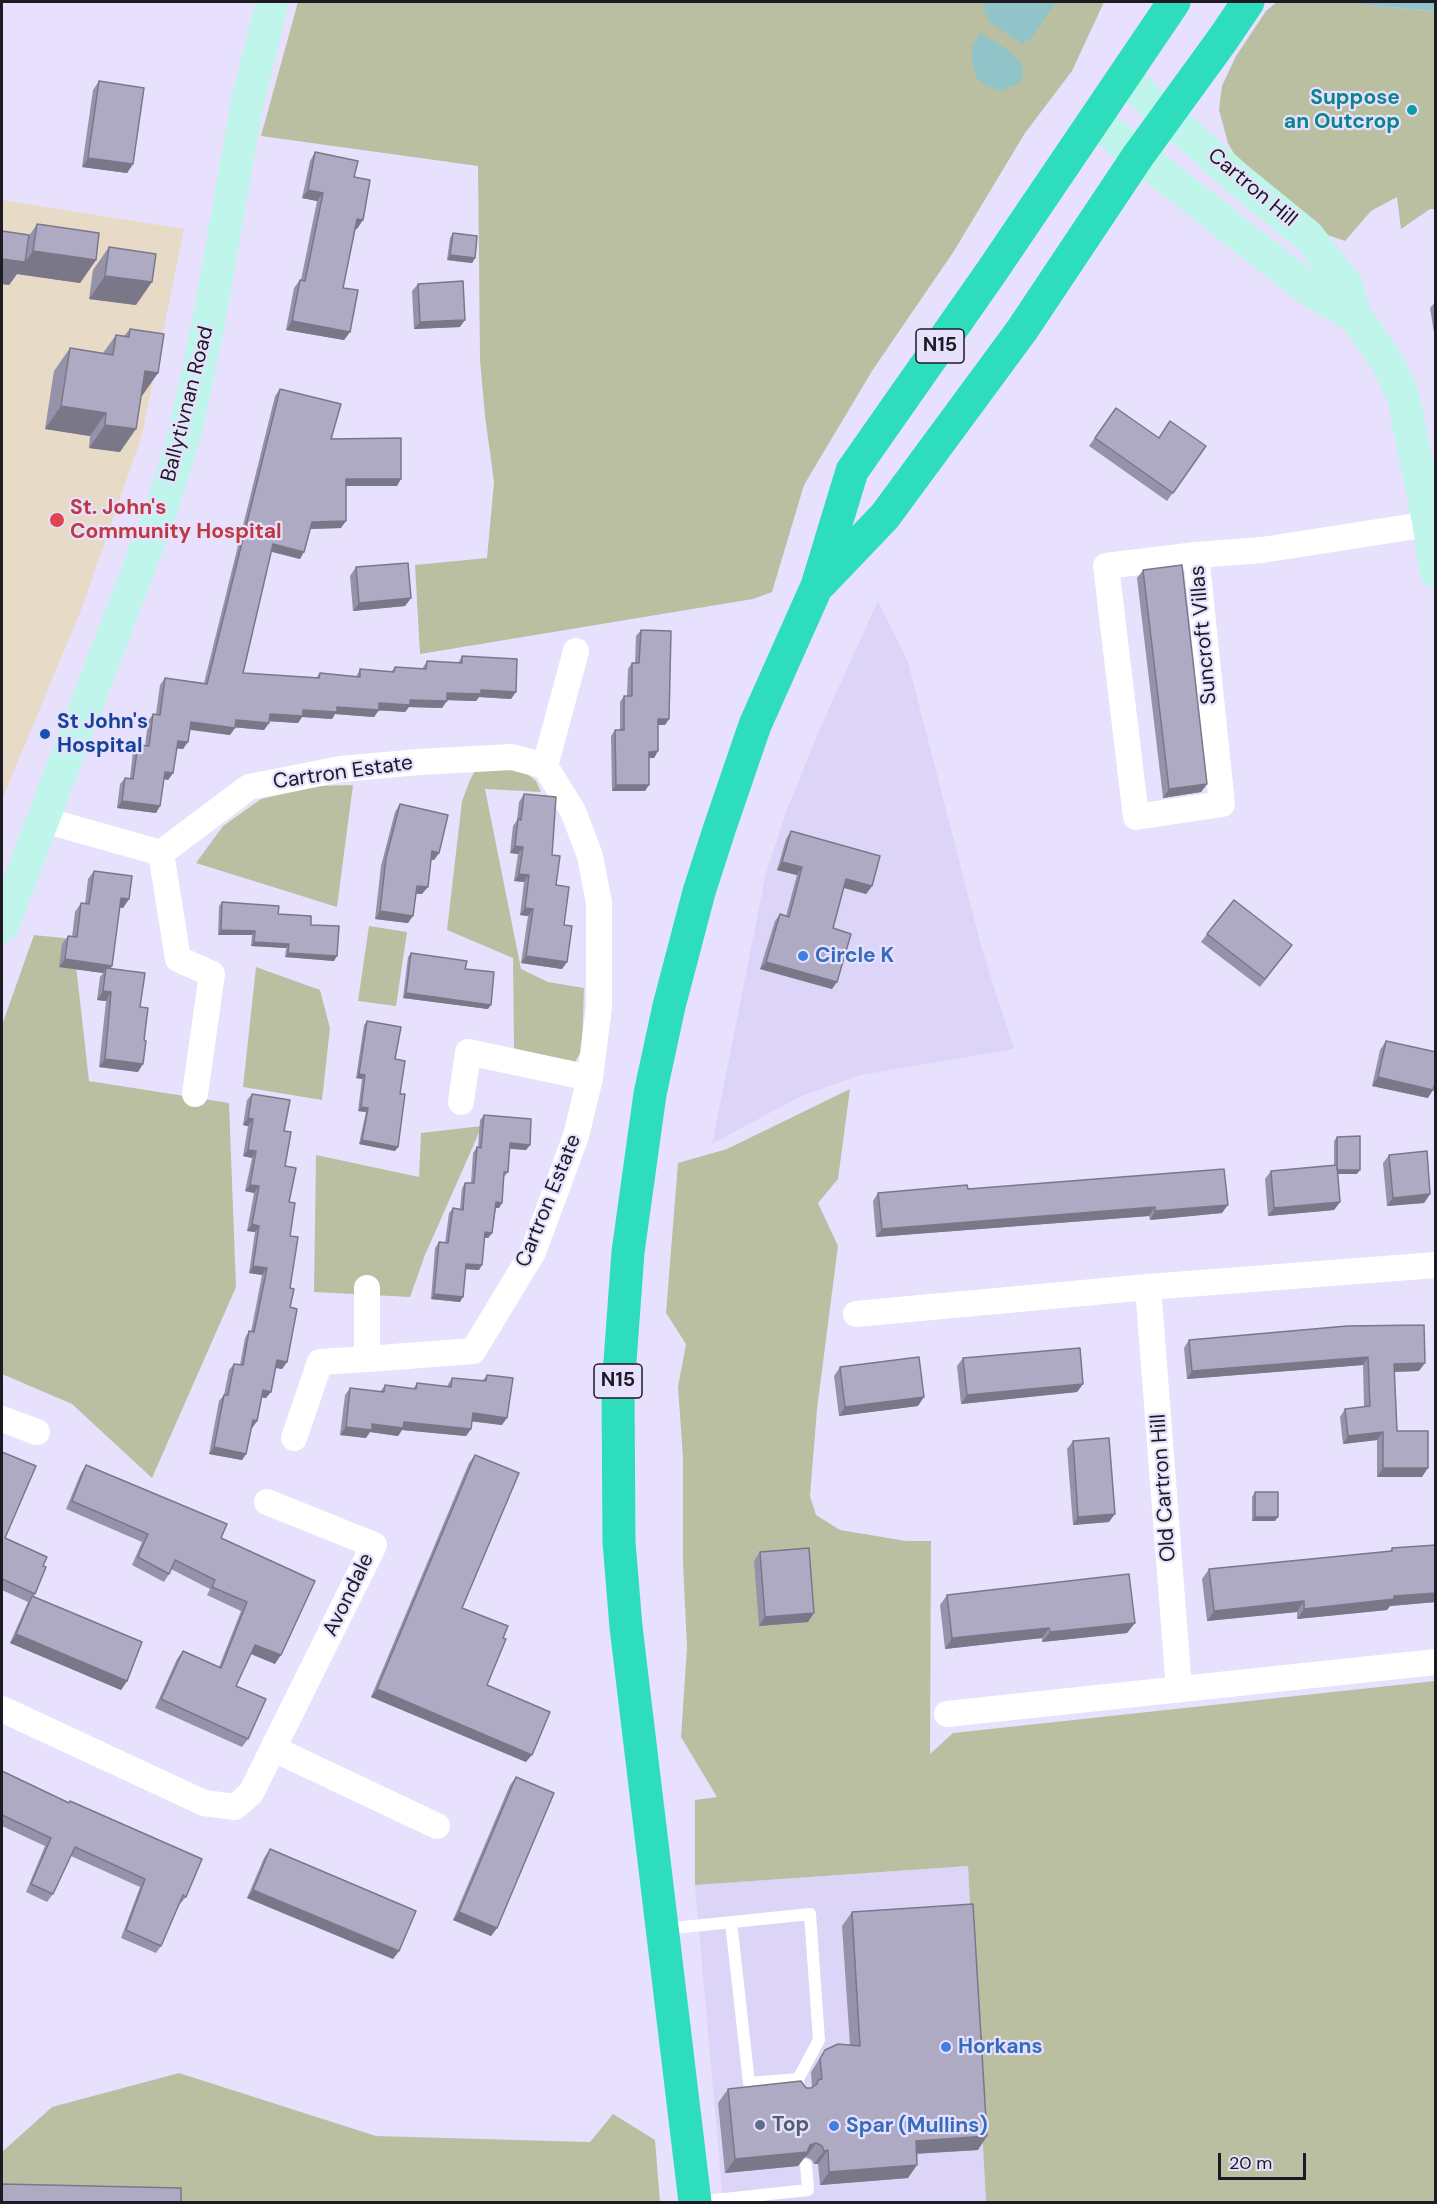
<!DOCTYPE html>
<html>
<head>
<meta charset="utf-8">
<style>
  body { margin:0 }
  #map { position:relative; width:1437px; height:2204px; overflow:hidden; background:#e7e1fd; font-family:"DM Sans",sans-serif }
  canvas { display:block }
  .frame { position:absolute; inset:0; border:3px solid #1d1a24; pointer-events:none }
  .scale { position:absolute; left:1218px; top:2153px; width:88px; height:27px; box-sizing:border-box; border:3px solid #1d1a24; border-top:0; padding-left:8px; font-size:18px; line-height:21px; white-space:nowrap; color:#1d1a24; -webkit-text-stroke:4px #e7e1fd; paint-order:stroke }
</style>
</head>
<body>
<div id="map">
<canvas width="1437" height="2204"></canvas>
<div class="frame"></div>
<div class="scale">20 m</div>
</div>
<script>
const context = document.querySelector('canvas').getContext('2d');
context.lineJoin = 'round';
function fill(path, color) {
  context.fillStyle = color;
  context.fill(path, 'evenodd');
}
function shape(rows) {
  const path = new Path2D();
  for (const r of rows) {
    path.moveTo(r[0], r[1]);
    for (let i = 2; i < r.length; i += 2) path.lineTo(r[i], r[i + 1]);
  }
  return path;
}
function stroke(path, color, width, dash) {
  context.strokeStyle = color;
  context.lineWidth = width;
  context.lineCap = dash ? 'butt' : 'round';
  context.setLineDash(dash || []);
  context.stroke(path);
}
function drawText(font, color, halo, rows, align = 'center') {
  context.font = font + ' "DM Sans",sans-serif';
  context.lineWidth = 4.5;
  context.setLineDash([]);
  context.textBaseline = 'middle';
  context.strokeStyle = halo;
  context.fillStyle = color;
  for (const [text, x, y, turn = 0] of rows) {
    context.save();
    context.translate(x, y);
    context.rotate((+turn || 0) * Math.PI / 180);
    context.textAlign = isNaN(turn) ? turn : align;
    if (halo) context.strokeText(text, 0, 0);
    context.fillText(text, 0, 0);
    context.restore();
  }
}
fill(shape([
  [878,601,908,662,981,946,1014,1049,861,1075,801,1096,712,1144,765,877,786,812,820,728],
  [968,1866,986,2202,723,2202,695,1885]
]), '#dcd5f8');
fill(shape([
  [2,200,184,229,142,435,83,605,2,800]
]), '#e7dac6');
fill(shape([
  [298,2,1104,2,1072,71,1025,133,954,251,872,371,804,485,772,592,753,599,420,654,415,565,487,558,494,482,485,416,480,360,478,166,261,136],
  [1277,2,1368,2,1368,5,1435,11,1435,209,1430,209,1401,229,1397,197,1371,211,1345,241,1321,233,1239,163,1228,143,1219,110,1222,86,1236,56,1266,11],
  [477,767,496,767,525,772,536,781,541,792,485,789,521,969,548,982,584,988,582,1050,575,1062,555,1063,514,1048,513,958,447,930,462,801,470,780],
  [353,785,337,907,196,863,223,826,261,799,319,786],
  [369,926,407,932,396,1006,358,1001],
  [34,935,73,939,89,1081,229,1103,236,1287,152,1478,72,1404,2,1374,2,1025],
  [256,967,320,990,330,1028,322,1100,243,1087],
  [850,1089,838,1179,818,1203,838,1246,817,1409,810,1496,816,1515,840,1530,906,1541,931,1541,930,1754,953,1733,1435,1681,1435,2202,986,2202,968,1866,695,1885,695,1800,717,1797,681,1737,687,1648,683,1563,683,1458,678,1387,686,1344,666,1313,678,1163,727,1149],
  [482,1126,425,1255,410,1297,314,1292,316,1155,419,1177,421,1133],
  [179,2073,376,2136,590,2142,613,2114,655,2140,660,2202,172,2202,2,2197,2,2152,52,2107]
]), '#bbbfa2');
fill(shape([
  [984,2,1055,2,1055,3,1033,36,1023,44,989,22,984,10],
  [1351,2,1435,2,1435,11,1367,5],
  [980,33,1007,49,1018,60,1024,69,1020,83,1000,91,984,84,977,78,972,64,972,47]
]), '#90c4c9');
stroke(shape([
  [731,1922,749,2083,798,2079],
  [664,1929,810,1914,819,2040,798,2079,800,2094],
  [696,2202,808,2190,806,2165]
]), '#fff', 12);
stroke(shape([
  [1196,555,1106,566,1136,817,1222,804,1196,555,1262,550,1429,524],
  [545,766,576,651],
  [44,820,161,853,249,787,341,769,419,762,512,757,545,766,573,811,590,856,599,903,599,1007,590,1078,576,1136,533,1252,473,1351,367,1359,367,1288],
  [161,853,178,959,212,974,195,1094],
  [461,1102,468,1052,590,1078],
  [1148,1287,1179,1689],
  [856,1314,1148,1287,1436,1265],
  [2,1419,37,1432],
  [294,1438,320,1362,367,1359],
  [2,1709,204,1803,235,1807,251,1793,374,1545,267,1502],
  [947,1714,1436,1662],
  [274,1749,437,1826]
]), '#fff', 26);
stroke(shape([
  [1123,77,1238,179,1308,236,1346,285,1356,317,1388,364,1403,396,1429,524,1436,572],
  [1094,120,1310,290,1356,317],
  [2,927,162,507,185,434,209,320,247,104,272,2]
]), '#c0f5eb', 33);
stroke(shape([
  [821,583,885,516,1022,330,1138,156,1223,39,1248,2],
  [695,2202,626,1627,619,1542,618,1389,628,1252,650,1094,669,1006,699,892,719,830,755,725,817,586,852,471,992,271,1174,2]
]), '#2dddbc', 33);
fill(shape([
  [99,81,133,164,127,173,82,167,93,90],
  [315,152,354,177,357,229,355,228,343,288,350,332,344,340,286,330,294,288,300,280,301,280,317,201,302,198,310,161],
  [37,224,96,260,80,283,17,274,9,285,2,284,2,231,29,236],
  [453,233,475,258,472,263,447,260,450,238],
  [109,247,136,305,89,299,93,270],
  [418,284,460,327,414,329,412,291],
  [1436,301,1436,345,1430,308],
  [130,329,158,373,141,396,120,452,89,448,90,436,45,429,54,371,70,348,103,353,116,335,124,336],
  [280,389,331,439,397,486,346,486,341,528,310,529,300,559,271,551,243,673,316,678,320,673,356,677,360,669,391,672,395,667,422,669,427,661,458,663,462,656,511,699,479,697,476,701,447,700,442,708,409,707,405,712,379,710,374,717,335,714,332,719,302,717,298,723,269,721,269,723,264,730,235,727,230,735,190,730,183,749,177,748,173,773,168,780,164,779,160,806,156,813,117,808,120,784,125,778,130,778,133,752,138,745,145,746,148,721,153,714,156,714,160,685,165,678,204,683,275,396],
  [1116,408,1159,438,1206,446,1167,501,1089,446],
  [356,567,411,598,405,606,353,611,350,576],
  [1143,570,1207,784,1201,792,1163,798,1137,578],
  [641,630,669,719,665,725,658,725,658,751,654,758,649,758,645,791,612,791,611,736,615,730,620,730,620,702,624,696,627,696,628,669,632,663,635,663,636,636],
  [524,794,552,855,564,925,567,962,562,969,521,963,528,916,520,915,524,882,514,881,518,854,510,853,513,826,517,820,519,802],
  [400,804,439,853,434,860,431,860,422,894,416,894,408,923,375,919,381,866,395,812],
  [791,831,872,886,866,894,844,888,833,928,832,989,760,969,775,921,780,914,786,916,797,875,777,870,786,839],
  [94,871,129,899,123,908,120,907,112,966,110,969,140,1007,138,1072,99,1067,106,1001,97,1000,100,977,103,973,59,967,62,944,68,936,72,937,75,912,81,903,85,904,88,879],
  [222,902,278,914,311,925,334,961,285,957,286,948,251,946,252,935,218,935,219,906],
  [1207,934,1292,945,1260,987,1201,942],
  [411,953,465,969,488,1009,403,998,408,957],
  [367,1021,395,1059,400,1094,398,1147,395,1151,359,1144,366,1112,358,1111,362,1079,356,1078,364,1025],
  [1386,1041,1428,1098,1372,1086,1380,1050],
  [252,1094,284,1131,285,1166,289,1202,290,1307,287,1362,282,1369,275,1368,266,1398,261,1397,257,1421,252,1428,251,1427,246,1454,242,1460,209,1454,219,1401,224,1395,229,1370,234,1364,240,1365,245,1338,249,1331,251,1332,262,1275,249,1273,255,1232,247,1231,254,1193,245,1191,252,1158,243,1156,248,1126,243,1125,247,1100],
  [484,1115,530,1145,526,1150,509,1149,508,1172,504,1177,502,1203,499,1208,496,1208,492,1233,488,1238,484,1238,479,1270,466,1269,460,1302,431,1299,435,1248,439,1242,445,1243,449,1213,453,1208,460,1209,462,1188,465,1183,471,1183,473,1153,477,1147,478,1148,480,1120],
  [1337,1137,1357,1174,1337,1174,1340,1202,1334,1210,1268,1216,1265,1179,1271,1171,1334,1165,1334,1141],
  [1389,1155,1430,1194,1424,1203,1387,1206,1383,1163],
  [968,1189,1222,1213,1150,1220,1149,1216,876,1237,873,1201,878,1193],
  [1347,1326,1419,1371,1394,1372,1397,1431,1422,1477,1377,1477,1377,1440,1343,1444,1340,1417,1345,1409,1364,1407,1363,1365,1187,1379,1184,1348,1189,1340],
  [963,1358,1083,1384,1077,1392,961,1404,957,1366],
  [840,1367,918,1406,839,1416,834,1376],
  [487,1375,502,1425,472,1421,471,1429,466,1436,402,1430,398,1436,370,1432,366,1438,340,1435,345,1395,350,1388,380,1392,385,1385,413,1389,417,1383,447,1386,452,1378,482,1381],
  [1073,1441,1109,1522,1073,1525,1067,1449],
  [2,1452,5,1538,43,1566,35,1594,33,1597,127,1681,121,1690,10,1643,28,1602,2,1590],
  [475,1455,462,1608,487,1685,526,1762,371,1697,469,1463],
  [86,1465,221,1538,275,1664,251,1654,236,1686,248,1739,242,1747,155,1708,177,1659,183,1651,219,1667,241,1611,207,1595,210,1589,171,1569,169,1574,164,1582,132,1565,142,1542,66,1509,81,1473],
  [1255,1492,1275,1521,1252,1521,1252,1497],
  [1436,1545,1436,1602,1390,1606,1387,1610,1297,1619,1297,1612,1207,1621,1202,1579,1209,1569,1390,1551,1392,1548],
  [760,1552,808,1622,759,1626,754,1561],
  [947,1595,1135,1623,1127,1633,1042,1642,1042,1638,945,1649,940,1605],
  [2,1771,186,1897,180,1904,179,1904,161,1946,156,1953,121,1938,140,1887,71,1856,53,1894,47,1902,26,1892,45,1846,2,1826],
  [516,1777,497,1928,491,1936,453,1920,510,1785],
  [270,1849,399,1951,393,1959,247,1898,264,1858],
  [852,1912,978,2150,917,2154,908,2178,820,2185,818,2164,814,2164,812,2160,806,2157,804,2158,798,2166,725,2173,718,2103,728,2089,811,2088,812,2088,811,2072,825,2050,850,2045,842,1926]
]), '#9692a9');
fill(shape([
  [88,158,133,164,127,173,82,167],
  [308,190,323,193,317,201,302,198],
  [357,219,363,220,357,229,351,228],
  [33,251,96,260,80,283,17,274,9,285,2,284,2,259,25,262],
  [450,255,475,258,472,263,447,260],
  [105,276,152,282,136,305,89,299],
  [465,320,460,327,414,329,420,322],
  [292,321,350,332,344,340,286,330],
  [145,371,158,373,142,396,129,394],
  [61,406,106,413,90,436,45,429],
  [105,425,136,429,120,452,89,448],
  [346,479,401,479,397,486,341,486],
  [346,521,341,528,307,529,312,522],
  [273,544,304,552,300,559,268,551],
  [411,598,405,606,353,611,359,603],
  [481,690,516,692,511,699,479,697,476,701,442,700,447,693],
  [410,700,447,701,442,708,409,707,405,712,375,710,379,703],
  [337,707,379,710,374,717,335,714,332,719,302,717,298,723,265,721,270,714],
  [658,719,669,719,665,725,654,725],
  [236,720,269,723,264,730,231,727],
  [191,722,235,728,230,735,186,729],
  [178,741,188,742,183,749,173,748],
  [658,751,654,758,645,758,649,752],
  [165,772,173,773,168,780,160,778],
  [1207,784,1201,792,1163,798,1169,789],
  [616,785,649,785,645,791,612,791],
  [122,801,160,806,156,813,117,808],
  [515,846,523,847,518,854,510,853],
  [432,851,439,853,434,860,427,859],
  [782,862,802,867,797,875,777,870],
  [519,874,529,875,524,882,514,881],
  [846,879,872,886,866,894,841,887],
  [417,886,428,887,422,894,411,893],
  [121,898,129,899,123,908,115,907],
  [525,908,533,909,528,916,520,915],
  [380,911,413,916,408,923,375,919],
  [221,930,255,931,252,935,218,935],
  [254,942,289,944,286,948,251,946],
  [288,953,337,956,334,961,285,957],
  [526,956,567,962,562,969,521,963],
  [65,959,112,966,106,974,106,968,103,973,59,967],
  [766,962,837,982,832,989,760,969],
  [103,991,111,992,106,1001,97,1000],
  [406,993,491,1005,488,1009,403,998],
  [105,1059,143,1064,138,1072,99,1067],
  [359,1074,365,1075,362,1079,356,1078],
  [1378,1077,1433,1090,1428,1098,1372,1086],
  [361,1107,368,1108,366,1112,358,1111],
  [248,1118,253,1119,248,1126,243,1125],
  [362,1140,398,1147,395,1151,359,1144],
  [510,1143,530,1145,526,1150,506,1148],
  [248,1150,256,1151,252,1158,243,1156],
  [1337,1170,1360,1170,1357,1174,1334,1174],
  [250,1185,259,1186,254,1193,245,1191],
  [1430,1194,1424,1203,1387,1206,1393,1198],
  [496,1202,502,1203,499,1208,493,1208],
  [1340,1202,1334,1210,1268,1216,1274,1208],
  [1228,1205,1222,1213,1150,1220,1155,1211],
  [1155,1207,1149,1216,876,1237,882,1229],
  [252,1224,259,1226,255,1232,247,1231],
  [485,1232,492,1233,488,1238,481,1237],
  [466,1264,482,1265,479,1270,463,1269],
  [253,1266,267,1268,262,1275,249,1273],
  [434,1294,463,1297,460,1302,431,1299],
  [1368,1357,1363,1365,1187,1379,1192,1371],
  [277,1360,287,1362,282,1369,272,1367],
  [1425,1363,1419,1371,1388,1372,1394,1364],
  [1083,1384,1077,1392,961,1404,967,1395],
  [263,1390,271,1392,266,1398,258,1397],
  [924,1397,918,1406,839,1416,845,1407],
  [473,1413,507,1418,502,1425,468,1421],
  [253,1420,257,1421,252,1428,248,1427],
  [404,1422,471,1429,466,1436,402,1430,398,1436,370,1432,366,1438,340,1435,346,1427],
  [1383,1432,1377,1440,1343,1444,1348,1436],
  [214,1447,246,1454,242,1460,209,1454],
  [1383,1468,1428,1468,1422,1477,1377,1477],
  [1115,1514,1109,1522,1073,1525,1078,1517],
  [1255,1517,1278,1517,1275,1521,1252,1521],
  [1436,1593,1436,1602,1390,1606,1387,1610,1297,1619,1304,1609,1394,1596],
  [1304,1601,1297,1612,1207,1621,1214,1611],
  [814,1613,808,1622,759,1626,765,1617],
  [1135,1623,1127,1633,1042,1642,1050,1632],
  [1049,1628,1042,1638,945,1649,952,1638],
  [16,1634,127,1681,121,1690,10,1643],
  [255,1645,281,1655,275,1664,249,1653],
  [377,1689,532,1755,526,1762,371,1697],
  [253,1890,399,1951,393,1959,247,1898],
  [459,1912,497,1928,491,1936,453,1920],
  [987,2136,978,2150,906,2154,916,2141],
  [816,2143,806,2157,804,2158,798,2166,725,2173,735,2159,810,2145],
  [828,2150,818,2164,814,2164,824,2151],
  [917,2165,908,2178,820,2185,829,2172]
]), '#7a7789');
const building = shape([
  [99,81,144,88,133,164,88,158,99,81],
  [315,152,358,161,354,177,370,180,363,220,357,219,343,288,358,290,350,332,292,321,300,280,305,281,323,193,308,190,315,152],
  [37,224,99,233,96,260,33,251,37,224],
  [2,231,29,235,25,262,2,259,2,231],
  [453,233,477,236,475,258,450,255,453,233],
  [109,247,156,254,152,282,105,276,109,247],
  [463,281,465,320,420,322,418,284,463,281],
  [130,329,164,334,158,373,145,371,136,429,105,425,106,413,61,406,70,348,113,355,116,335,129,337,130,329],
  [280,389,341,404,331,439,401,438,401,479,346,479,346,521,312,522,304,552,273,544,243,673,319,678,320,673,360,677,360,669,394,672,395,667,426,669,427,661,462,663,462,656,517,659,516,692,481,690,481,694,447,693,447,701,410,700,410,705,379,703,379,710,337,707,337,712,303,710,303,716,270,714,269,723,236,720,235,728,191,722,188,742,178,741,173,773,165,772,160,806,122,801,125,778,133,779,138,745,149,746,153,714,160,715,165,678,207,684,280,389],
  [1116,408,1159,438,1170,421,1206,446,1173,493,1095,438,1116,408],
  [408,563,411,598,359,603,356,567,408,563],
  [1182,565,1207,784,1169,789,1143,570,1182,565],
  [641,630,671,631,669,719,658,719,658,751,649,752,649,785,616,785,615,730,624,730,624,696,632,696,632,663,639,663,641,630],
  [524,794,556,797,552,855,560,856,556,885,569,887,564,925,572,926,567,962,526,956,533,909,525,908,529,875,519,874,523,847,515,846,518,819,521,820,524,794],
  [400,804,448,815,439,853,432,851,428,887,417,886,413,916,380,911,386,858,400,804],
  [791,831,880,856,872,886,846,879,833,928,851,934,837,982,766,962,780,914,789,917,802,867,782,862,791,831],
  [94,871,132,876,129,899,121,898,112,966,65,959,68,936,77,937,81,903,89,904,94,871],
  [1234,900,1292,945,1265,979,1207,934,1234,900],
  [222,902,279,906,278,914,311,916,311,925,339,926,337,956,288,953,289,944,254,942,255,931,221,930,222,902],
  [411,953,467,961,465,969,494,972,491,1005,406,993,411,953],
  [106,968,145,973,140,1007,148,1008,144,1040,146,1041,143,1064,105,1059,111,992,103,991,106,968],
  [367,1021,401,1027,395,1059,405,1061,400,1094,405,1094,398,1147,362,1140,368,1108,361,1107,365,1075,359,1074,367,1021],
  [1386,1041,1436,1052,1436,1080,1433,1090,1378,1077,1386,1041],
  [252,1094,290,1100,284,1131,291,1132,285,1166,296,1168,289,1202,295,1203,290,1236,298,1237,290,1288,294,1289,290,1307,297,1309,287,1362,277,1360,271,1392,263,1390,257,1421,253,1420,246,1454,214,1447,224,1395,228,1395,234,1364,243,1365,249,1331,254,1332,267,1268,253,1266,259,1226,252,1224,259,1186,250,1185,256,1151,248,1150,253,1119,248,1118,252,1094],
  [484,1115,531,1119,530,1145,510,1143,508,1172,504,1172,502,1203,496,1202,492,1233,485,1232,482,1265,466,1264,463,1297,434,1294,439,1242,448,1243,453,1208,463,1210,465,1183,474,1183,477,1147,481,1148,484,1115],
  [1360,1136,1360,1170,1337,1170,1337,1137,1360,1136],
  [1427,1151,1430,1194,1393,1198,1389,1155,1427,1151],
  [1337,1165,1340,1202,1274,1208,1271,1171,1337,1165],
  [1224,1169,1228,1205,1155,1211,1155,1207,882,1229,878,1193,967,1185,968,1189,1224,1169],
  [1424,1325,1425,1363,1394,1364,1397,1431,1428,1431,1428,1468,1383,1468,1383,1432,1348,1436,1345,1409,1370,1406,1368,1357,1192,1371,1189,1340,1347,1326,1424,1325],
  [1080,1348,1083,1384,967,1395,963,1358,1080,1348],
  [919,1357,924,1397,845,1407,840,1367,919,1357],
  [487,1375,513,1378,507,1418,473,1413,471,1429,404,1422,403,1428,372,1424,372,1430,346,1427,350,1388,384,1392,385,1385,416,1389,417,1383,451,1387,452,1378,486,1381,487,1375],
  [1109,1438,1115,1514,1078,1517,1073,1441,1109,1438],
  [2,1452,36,1466,5,1538,47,1557,43,1566,46,1567,35,1594,2,1579,2,1452],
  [475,1455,519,1473,462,1608,508,1626,503,1638,506,1639,487,1685,550,1712,532,1755,377,1689,475,1455],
  [86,1465,227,1524,221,1538,315,1581,281,1655,255,1645,236,1686,266,1699,248,1739,161,1699,183,1651,221,1668,247,1602,212,1587,215,1580,175,1560,169,1574,138,1557,148,1534,72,1501,86,1465],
  [1255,1492,1278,1492,1278,1517,1255,1517,1255,1492],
  [1436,1545,1436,1593,1394,1596,1394,1599,1304,1609,1304,1601,1214,1611,1209,1569,1392,1551,1392,1548,1436,1545],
  [809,1548,814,1613,765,1617,760,1552,809,1548],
  [1129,1574,1135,1623,1050,1632,1049,1628,952,1638,947,1595,1129,1574],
  [32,1596,142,1642,127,1681,16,1634,32,1596],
  [2,1771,69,1803,70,1801,202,1859,186,1897,183,1895,161,1946,126,1930,145,1879,75,1847,53,1894,31,1884,51,1838,2,1815,2,1771],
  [516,1777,554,1793,497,1928,459,1912,516,1777],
  [270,1849,416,1911,399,1951,253,1890,270,1849],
  [973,1904,987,2136,916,2141,917,2165,829,2172,828,2150,824,2151,822,2146,816,2143,810,2145,807,2152,735,2159,728,2089,801,2081,806,2088,811,2088,817,2084,818,2080,822,2079,820,2059,825,2050,838,2044,860,2046,852,1912,973,1904],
  [2,2184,181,2188,181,2202,2,2202,2,2184]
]);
fill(building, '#afaac4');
stroke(building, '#7a7789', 1.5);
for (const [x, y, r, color] of [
  [1412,110,6,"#0f9aa8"],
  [57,520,8,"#e0444e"],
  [45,734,6,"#1a4fb4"],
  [803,956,6,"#3f7fe0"],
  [946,2047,6,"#3f7fe0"],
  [760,2125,6,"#5c6f8a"],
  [834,2126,6,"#3f7fe0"]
]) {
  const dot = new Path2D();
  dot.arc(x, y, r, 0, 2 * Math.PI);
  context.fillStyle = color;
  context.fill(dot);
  stroke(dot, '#e7e1fd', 2);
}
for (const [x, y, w] of [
  [940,346,48],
  [618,1381,48]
]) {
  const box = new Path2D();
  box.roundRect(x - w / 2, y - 17, w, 34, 4.5);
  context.fillStyle = '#e7e1fd';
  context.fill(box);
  stroke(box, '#1d1a24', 1.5);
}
drawText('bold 20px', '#1d1a24', null, [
  ["N15",940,346],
  ["N15",618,1381]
]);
drawText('bold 21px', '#0d838f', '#e7e1fd', [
  ["Suppose",1400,98],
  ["an Outcrop",1400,122]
], 'right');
drawText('21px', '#1d1a24', '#e7e1fd', [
  ["Cartron Hill",1252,188,40],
  ["Ballytivnan Road",188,404,-76],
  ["Suncroft Villas",1204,635,-95],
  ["Cartron Estate",343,773,-8],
  ["Cartron Estate",549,1201,-68],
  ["Old Cartron Hill",1164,1488,-94],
  ["Avondale",349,1595,-64]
]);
drawText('bold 21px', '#be3a42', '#e7e1fd', [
  ["St. John's",70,508],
  ["Community Hospital",70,532]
], 'left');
drawText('bold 21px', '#164399', '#e7e1fd', [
  ["St John's",57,722],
  ["Hospital",57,746]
], 'left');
drawText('bold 21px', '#366cbe', '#e7e1fd', [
  ["Circle K",815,956],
  ["Horkans",958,2047],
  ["Spar (Mullins)",846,2126]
], 'left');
drawText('bold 21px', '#4e5e75', '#e7e1fd', [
  ["Top",772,2125]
], 'left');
</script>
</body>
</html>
